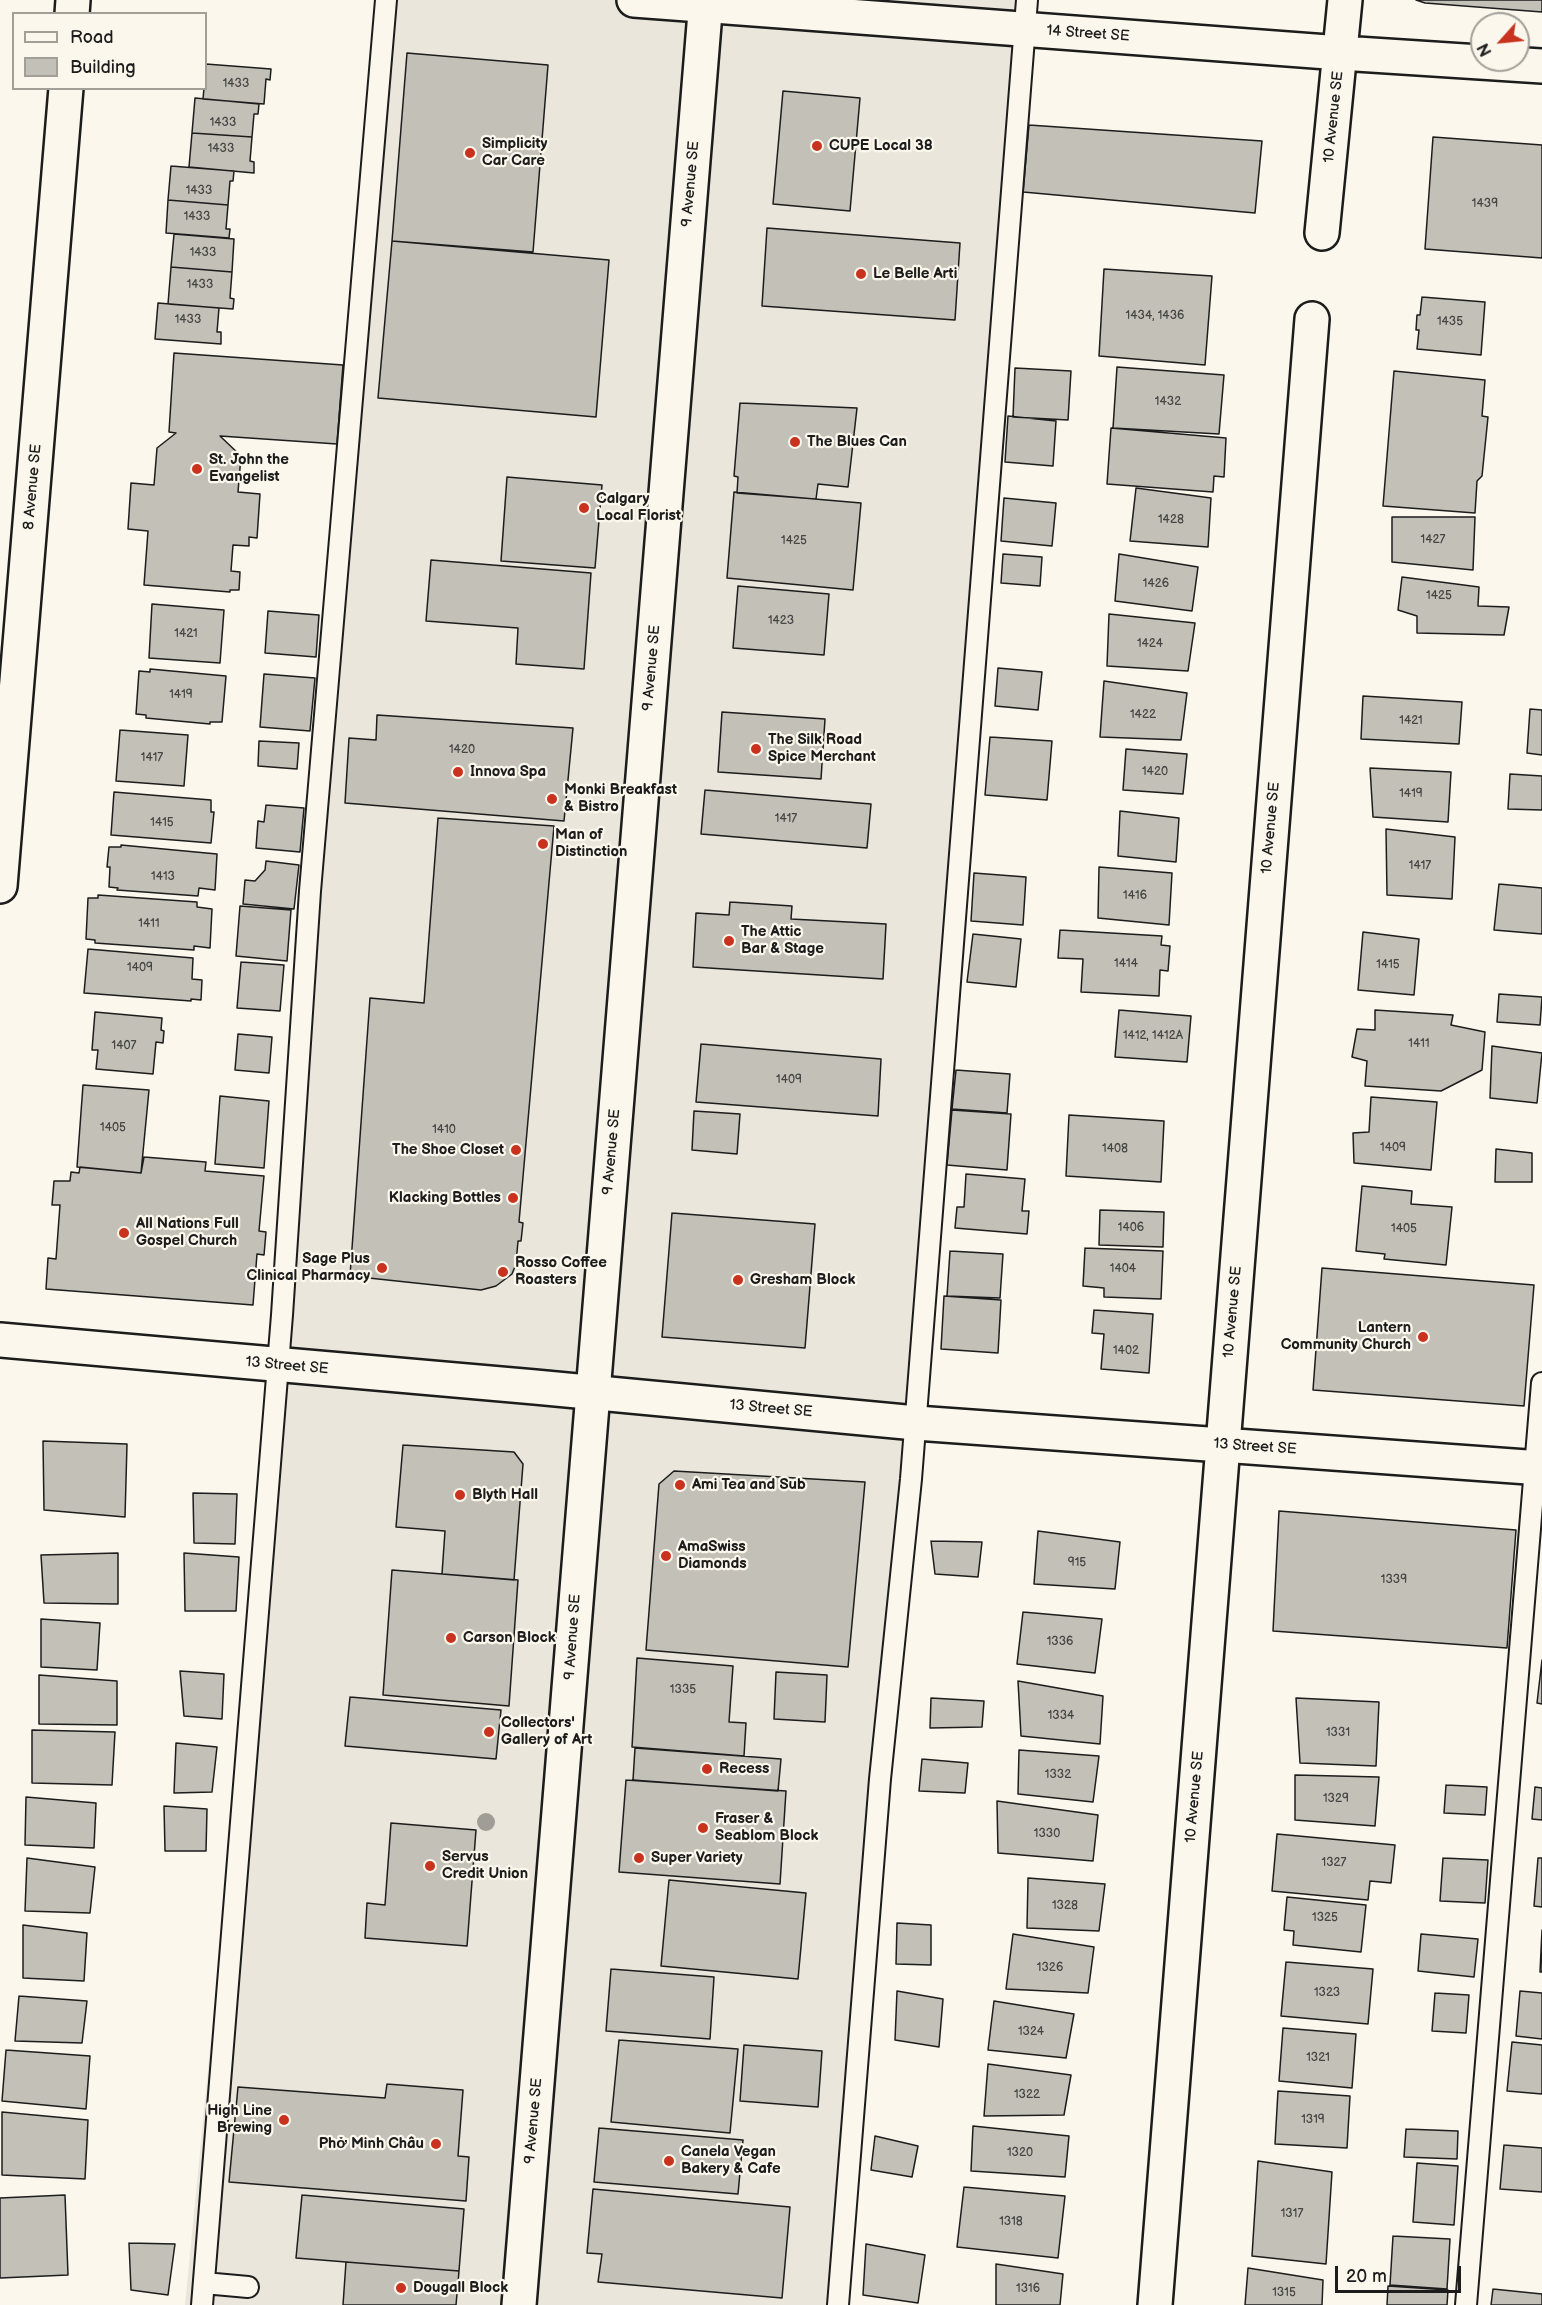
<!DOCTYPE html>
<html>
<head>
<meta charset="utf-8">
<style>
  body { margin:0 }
  #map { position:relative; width:1542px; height:2305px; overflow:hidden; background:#fbf7ec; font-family:"Balsamiq Sans",sans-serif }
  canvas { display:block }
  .legend { position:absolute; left:12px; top:12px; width:195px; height:78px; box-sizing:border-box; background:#fbf7ec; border:2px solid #a29f99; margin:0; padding:8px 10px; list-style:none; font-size:18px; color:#1c1c1c }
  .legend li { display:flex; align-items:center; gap:12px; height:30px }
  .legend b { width:30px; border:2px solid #a29f99 }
  .north { position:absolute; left:1470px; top:12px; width:60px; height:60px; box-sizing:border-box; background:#fbf7ec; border:2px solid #a29f99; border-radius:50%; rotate:243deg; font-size:16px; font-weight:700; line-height:24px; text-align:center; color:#1c1c1c }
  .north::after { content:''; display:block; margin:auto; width:21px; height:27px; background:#c8321e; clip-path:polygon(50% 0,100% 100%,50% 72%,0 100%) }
  .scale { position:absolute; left:1335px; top:2266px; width:126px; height:27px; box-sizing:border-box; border:3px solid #1c1c1c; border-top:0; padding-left:8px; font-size:18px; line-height:21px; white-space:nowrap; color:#1c1c1c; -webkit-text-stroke:4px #fbf7ec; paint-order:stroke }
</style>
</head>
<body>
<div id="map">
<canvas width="1542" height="2305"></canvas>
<ul class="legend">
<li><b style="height:8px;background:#fbf7ec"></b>Road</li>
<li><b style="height:16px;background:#c3c0b8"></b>Building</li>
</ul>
<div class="north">N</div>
<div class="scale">20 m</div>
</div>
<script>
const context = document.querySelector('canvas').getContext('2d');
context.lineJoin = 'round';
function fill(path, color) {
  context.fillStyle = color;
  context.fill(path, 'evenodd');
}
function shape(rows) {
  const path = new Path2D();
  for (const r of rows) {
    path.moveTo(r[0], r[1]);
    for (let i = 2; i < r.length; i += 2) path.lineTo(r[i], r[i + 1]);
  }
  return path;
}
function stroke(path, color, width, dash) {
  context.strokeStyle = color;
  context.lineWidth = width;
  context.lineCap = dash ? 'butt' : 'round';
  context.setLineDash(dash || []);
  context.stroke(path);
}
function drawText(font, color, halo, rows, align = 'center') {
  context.font = font + ' "Balsamiq Sans",sans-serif';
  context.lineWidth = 4.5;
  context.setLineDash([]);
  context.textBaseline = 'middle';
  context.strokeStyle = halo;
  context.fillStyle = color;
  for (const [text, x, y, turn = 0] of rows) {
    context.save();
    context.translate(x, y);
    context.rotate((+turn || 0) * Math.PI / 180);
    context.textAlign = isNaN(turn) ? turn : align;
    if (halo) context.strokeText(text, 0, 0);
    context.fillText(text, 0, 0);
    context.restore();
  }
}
fill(shape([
  [386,0,1029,0,835,2305,185,2305,277,1365]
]), '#eae6dc');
const building = shape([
  [1416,0,1542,0,1542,12,1425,3,1416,0],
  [407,53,548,65,533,252,392,241,407,53],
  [206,64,271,69,270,80,266,79,264,104,203,99,204,88,206,88,206,64],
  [783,91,860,98,850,211,773,204,783,91],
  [195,98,259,104,258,114,254,114,252,137,192,133,195,98],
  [1029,125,1262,141,1255,213,1023,192,1029,125],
  [192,133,252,137,250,161,254,162,254,173,189,167,192,133],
  [1433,137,1542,145,1542,258,1425,249,1433,137],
  [171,166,234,171,233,181,230,181,228,205,168,200,171,166],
  [168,200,228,205,226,229,230,229,229,238,166,233,168,200],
  [767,228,960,243,955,320,762,306,767,228],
  [174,234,234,239,232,272,171,267,174,234],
  [392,241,609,260,596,417,378,398,392,241],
  [171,267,232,272,230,298,234,299,233,309,168,304,171,267],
  [1104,269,1212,276,1205,365,1099,356,1104,269],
  [1422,297,1485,302,1481,355,1417,349,1419,330,1416,330,1417,315,1420,315,1422,297],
  [158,303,219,308,217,332,221,332,221,344,155,339,158,303],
  [174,353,343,365,337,444,220,436,241,456,238,492,260,494,257,538,249,537,249,546,233,545,231,571,240,572,239,590,230,590,230,592,144,585,148,531,128,529,131,483,154,485,157,448,176,433,169,432,174,353],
  [1117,367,1224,375,1219,434,1113,428,1117,367],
  [1015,368,1071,371,1068,420,1013,417,1015,368],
  [1394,371,1485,380,1482,416,1488,417,1482,476,1477,481,1475,513,1383,506,1394,371],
  [740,403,857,408,848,487,818,484,816,499,737,493,738,477,734,476,740,403],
  [1008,416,1056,421,1053,466,1005,462,1008,416],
  [1111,428,1226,438,1224,477,1214,476,1213,492,1107,484,1111,428],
  [507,477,602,485,595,568,501,561,507,477],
  [1136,488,1211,498,1208,547,1130,541,1136,488],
  [734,492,861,503,853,590,727,578,734,492],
  [1004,498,1056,503,1052,546,1001,541,1004,498],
  [1392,517,1475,517,1473,570,1392,562,1392,517],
  [1003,554,1042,557,1040,586,1001,583,1003,554],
  [1119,554,1198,567,1192,611,1115,601,1119,554],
  [431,560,591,573,584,669,516,664,518,628,426,621,431,560],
  [1402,577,1479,587,1478,606,1509,607,1504,635,1417,633,1417,616,1398,610,1402,577],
  [738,586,829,594,824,655,733,648,738,586],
  [152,604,224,610,220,663,149,658,152,604],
  [268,611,319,615,316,657,265,653,268,611],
  [1109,614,1195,623,1188,671,1107,666,1109,614],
  [998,668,1042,672,1038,710,995,706,998,668],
  [150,669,226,676,222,722,210,722,210,724,146,718,146,715,136,714,139,671,150,672,150,669],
  [264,674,315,678,310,731,260,727,264,674],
  [1104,681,1187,693,1181,740,1100,737,1104,681],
  [1363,696,1462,702,1459,744,1361,739,1363,696],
  [1530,709,1542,710,1542,755,1527,753,1530,709],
  [722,712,825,719,821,779,718,772,722,712],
  [377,715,573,728,564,821,345,803,349,738,376,740,377,715],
  [120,730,188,735,184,786,116,781,120,730],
  [990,737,1052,741,1047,800,985,795,990,737],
  [259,741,299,743,297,769,258,766,259,741],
  [1126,749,1187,754,1183,794,1123,790,1126,749],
  [1370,768,1451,772,1448,822,1373,817,1370,768],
  [1510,774,1542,776,1542,810,1508,809,1510,774],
  [705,790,871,804,867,848,701,834,705,790],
  [114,792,211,800,211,812,214,812,211,843,111,835,114,792],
  [266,805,304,808,300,852,256,848,258,821,264,822,266,805],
  [1120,811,1179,818,1176,862,1118,856,1120,811],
  [438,818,554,826,519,1222,523,1223,521,1241,518,1241,516,1264,512,1274,496,1286,481,1290,350,1276,370,998,424,1003,438,818],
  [1386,829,1455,837,1452,899,1387,895,1386,829],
  [121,845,217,854,215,890,199,888,198,896,117,890,118,888,109,887,110,867,107,867,109,847,121,847,121,845],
  [266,861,299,865,294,909,243,904,245,880,255,881,265,870,266,861],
  [1099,867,1172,873,1169,925,1098,918,1099,867],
  [974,873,1026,877,1023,925,971,921,974,873],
  [1499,884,1542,888,1542,934,1494,930,1499,884],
  [98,895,197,902,197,907,212,909,210,948,194,946,194,950,95,943,95,940,86,939,88,898,98,898,98,895],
  [730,902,792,906,791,919,886,924,883,979,693,967,696,913,729,915,730,902],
  [240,906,291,910,287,961,236,956,240,906],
  [1060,930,1162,936,1161,945,1170,946,1168,971,1160,970,1159,996,1081,992,1083,959,1058,958,1060,930],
  [1363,932,1419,939,1414,995,1358,990,1363,932],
  [973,934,1021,939,1016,987,967,982,973,934],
  [88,949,193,958,192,979,202,980,201,1000,191,999,191,1001,84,993,88,949],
  [241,962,284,965,280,1011,237,1008,241,962],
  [1499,994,1542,997,1540,1025,1497,1022,1499,994],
  [1119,1010,1191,1016,1187,1062,1115,1057,1119,1010],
  [1375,1010,1453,1015,1451,1025,1485,1032,1482,1070,1441,1091,1365,1086,1367,1061,1352,1057,1357,1029,1375,1030,1375,1010],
  [95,1012,162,1018,161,1030,164,1031,163,1043,156,1042,153,1074,96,1069,98,1050,92,1050,95,1012],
  [238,1034,272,1037,269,1073,235,1070,238,1034],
  [701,1044,881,1059,878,1116,696,1102,701,1044],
  [1492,1046,1542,1053,1537,1103,1490,1098,1492,1046],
  [956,1070,1010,1074,1007,1113,952,1109,956,1070],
  [83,1085,149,1090,141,1173,77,1167,83,1085],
  [220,1096,269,1101,264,1168,215,1164,220,1096],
  [1371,1097,1437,1102,1431,1170,1354,1163,1353,1133,1369,1132,1371,1097],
  [952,1110,1011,1114,1007,1170,947,1165,952,1110],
  [694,1111,740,1114,737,1154,692,1150,694,1111],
  [1069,1115,1164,1121,1161,1182,1066,1176,1069,1115],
  [1496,1149,1532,1153,1532,1182,1495,1182,1496,1149],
  [144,1157,206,1162,205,1171,264,1176,259,1231,266,1232,264,1255,257,1254,253,1305,46,1289,48,1258,56,1259,60,1205,52,1205,54,1181,70,1181,71,1172,79,1173,80,1167,141,1173,144,1157],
  [966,1174,1025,1179,1022,1211,1029,1211,1027,1234,955,1228,957,1207,964,1207,966,1174],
  [1362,1186,1412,1191,1411,1204,1452,1207,1446,1265,1384,1259,1385,1254,1356,1251,1362,1186],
  [1100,1210,1164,1212,1163,1247,1099,1245,1100,1210],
  [672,1213,815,1224,805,1348,662,1337,672,1213],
  [1085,1248,1163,1251,1161,1299,1104,1297,1104,1288,1083,1286,1085,1248],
  [950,1251,1003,1254,1000,1298,947,1296,950,1251],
  [1322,1268,1534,1285,1524,1406,1313,1390,1322,1268],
  [944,1296,1001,1300,998,1353,941,1349,944,1296],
  [1094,1310,1153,1314,1149,1373,1101,1369,1104,1334,1092,1333,1094,1310],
  [43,1441,127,1444,125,1517,44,1510,43,1441],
  [403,1445,514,1452,523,1464,514,1580,442,1574,445,1531,396,1527,403,1445],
  [674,1471,865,1482,848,1667,646,1650,659,1484,674,1471],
  [193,1493,237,1494,235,1544,194,1543,193,1493],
  [1279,1511,1516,1530,1507,1648,1273,1631,1279,1511],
  [1038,1531,1120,1542,1115,1589,1034,1584,1038,1531],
  [931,1541,982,1542,978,1577,935,1574,931,1541],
  [118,1553,118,1604,44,1603,41,1555,118,1553],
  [184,1553,239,1557,236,1611,185,1611,184,1553],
  [392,1570,518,1580,509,1706,383,1695,392,1570],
  [1023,1612,1102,1619,1095,1673,1017,1664,1023,1612],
  [41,1619,100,1623,97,1670,41,1667,41,1619],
  [637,1658,733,1666,729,1722,746,1723,744,1756,632,1747,637,1658],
  [1542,1660,1542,1704,1537,1703,1542,1660],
  [180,1671,224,1674,222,1719,184,1716,180,1671],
  [776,1672,827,1675,825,1722,774,1719,776,1672],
  [39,1675,117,1681,117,1725,39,1724,39,1675],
  [1018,1681,1103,1696,1100,1744,1021,1736,1018,1681],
  [350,1697,501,1710,496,1759,345,1746,350,1697],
  [931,1698,984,1701,982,1727,930,1728,931,1698],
  [1296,1698,1379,1702,1376,1766,1300,1763,1296,1698],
  [32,1730,115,1732,112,1785,32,1783,32,1730],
  [176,1743,217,1747,212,1792,174,1793,176,1743],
  [635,1748,781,1759,778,1791,633,1780,635,1748],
  [1019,1750,1099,1756,1093,1802,1018,1794,1019,1750],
  [922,1759,968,1763,965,1793,919,1791,922,1759],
  [1295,1775,1379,1777,1375,1826,1295,1820,1295,1775],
  [626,1780,786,1791,780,1884,619,1872,626,1780],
  [1446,1785,1487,1787,1485,1815,1444,1813,1446,1785],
  [1535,1787,1542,1788,1542,1820,1532,1819,1535,1787],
  [26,1797,96,1803,94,1848,25,1845,26,1797],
  [997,1801,1098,1815,1093,1861,998,1853,997,1801],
  [164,1806,207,1809,206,1851,165,1851,164,1806],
  [391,1823,476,1830,467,1946,365,1938,367,1903,385,1905,391,1823],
  [1277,1834,1395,1845,1391,1883,1370,1881,1368,1900,1272,1891,1277,1834],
  [27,1858,95,1867,90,1913,25,1911,27,1858],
  [1443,1858,1488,1860,1485,1903,1440,1901,1443,1858],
  [1538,1858,1542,1858,1542,1907,1534,1906,1538,1858],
  [1028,1878,1105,1884,1099,1931,1027,1928,1028,1878],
  [669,1880,806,1893,798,1979,661,1966,669,1880],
  [1287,1897,1366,1905,1361,1952,1293,1945,1294,1931,1284,1930,1287,1897],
  [897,1923,931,1925,931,1965,896,1964,897,1923],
  [23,1925,87,1933,84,1981,23,1978,23,1925],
  [1542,1930,1542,1972,1540,1972,1542,1930],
  [1013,1934,1094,1947,1088,1993,1006,1989,1013,1934],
  [1421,1934,1478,1939,1474,1977,1418,1971,1421,1934],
  [1286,1962,1373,1969,1368,2024,1281,2016,1286,1962],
  [611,1969,714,1977,710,2039,606,2031,611,1969],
  [897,1991,943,1999,939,2047,895,2040,897,1991],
  [1520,1991,1542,1993,1542,2039,1516,2036,1520,1991],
  [1435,1993,1469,1995,1466,2033,1432,2031,1435,1993],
  [19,1996,87,2001,82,2043,15,2041,19,1996],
  [994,2001,1074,2014,1066,2058,988,2050,994,2001],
  [1283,2028,1356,2034,1352,2088,1279,2081,1283,2028],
  [619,2040,738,2049,730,2133,611,2122,619,2040],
  [1512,2042,1542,2045,1542,2094,1507,2091,1512,2042],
  [744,2045,822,2051,818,2107,740,2101,744,2045],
  [6,2050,90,2056,86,2109,2,2101,6,2050],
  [988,2064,1071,2075,1064,2115,984,2116,988,2064],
  [387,2084,463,2090,458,2156,469,2157,466,2201,229,2182,238,2087,385,2098,387,2084],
  [1278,2091,1350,2096,1347,2148,1275,2144,1278,2091],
  [2,2112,88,2120,85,2179,2,2175,2,2112],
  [973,2126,1069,2136,1065,2177,971,2171,973,2126],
  [599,2128,743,2140,738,2194,594,2182,599,2128],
  [1406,2129,1458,2131,1457,2159,1404,2157,1406,2129],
  [875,2136,918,2146,912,2177,871,2170,875,2136],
  [1504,2145,1542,2148,1542,2192,1500,2189,1504,2145],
  [1258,2161,1332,2172,1326,2264,1252,2256,1258,2161],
  [1417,2163,1458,2166,1454,2225,1413,2222,1417,2163],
  [964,2187,1065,2196,1058,2258,957,2247,964,2187],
  [593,2189,790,2207,782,2298,598,2282,602,2254,587,2253,593,2189],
  [65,2195,68,2275,0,2278,0,2198,65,2195],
  [302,2195,464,2209,459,2271,296,2258,302,2195],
  [1393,2236,1450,2239,1447,2289,1390,2285,1393,2236],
  [129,2243,175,2244,168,2295,131,2290,129,2243],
  [866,2244,925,2255,918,2303,863,2295,866,2244],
  [346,2262,459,2271,456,2305,343,2305,346,2262],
  [996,2264,1063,2274,1060,2305,996,2305,996,2264],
  [1248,2268,1323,2280,1322,2305,1245,2305,1248,2268],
  [1388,2286,1448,2290,1447,2305,1387,2305,1388,2286],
  [1493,2289,1542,2294,1542,2305,1491,2305,1493,2289]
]);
fill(building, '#c3c0b8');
stroke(building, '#1c1c1c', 1.5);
const lane = shape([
  [204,2283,248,2287],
  [202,2305,282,1315,310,891,386,0],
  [838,2305,880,1779,911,1479,1027,0],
  [1466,2305,1542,1383]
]);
const street = shape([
  [634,0,1341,53,1542,66],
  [72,14,73,0],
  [1322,233,1345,0],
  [0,886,66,88],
  [0,1340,535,1387,916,1423,1542,1468],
  [1155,2305,1312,319]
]);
const secondary = shape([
  [519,2305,706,0]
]);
stroke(lane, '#1c1c1c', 24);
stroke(street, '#1c1c1c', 38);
stroke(secondary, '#1c1c1c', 38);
stroke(lane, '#fbf7ec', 20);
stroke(street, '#fbf7ec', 33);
stroke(secondary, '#fbf7ec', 33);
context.fillStyle = '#a09d97';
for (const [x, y] of [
  [486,1822]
]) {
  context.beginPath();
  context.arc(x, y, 9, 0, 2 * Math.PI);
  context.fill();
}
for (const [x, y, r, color] of [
  [817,146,6,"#c8321e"],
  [470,153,6,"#c8321e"],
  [861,274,6,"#c8321e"],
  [795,442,6,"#c8321e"],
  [197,469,6,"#c8321e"],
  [584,508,6,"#c8321e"],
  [756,749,6,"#c8321e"],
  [458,772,6,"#c8321e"],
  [552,799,6,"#c8321e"],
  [543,844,6,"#c8321e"],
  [729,941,6,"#c8321e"],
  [516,1150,6,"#c8321e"],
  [513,1198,6,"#c8321e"],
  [124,1233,6,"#c8321e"],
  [382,1268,6,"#c8321e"],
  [503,1272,6,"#c8321e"],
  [738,1280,6,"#c8321e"],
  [1423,1337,6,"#c8321e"],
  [680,1485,6,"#c8321e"],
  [460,1495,6,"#c8321e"],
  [666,1556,6,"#c8321e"],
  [451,1638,6,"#c8321e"],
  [489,1732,6,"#c8321e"],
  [707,1769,6,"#c8321e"],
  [703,1828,6,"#c8321e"],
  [639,1858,6,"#c8321e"],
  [430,1866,6,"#c8321e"],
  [284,2120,6,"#c8321e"],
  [436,2144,6,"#c8321e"],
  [669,2161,6,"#c8321e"],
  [401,2288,6,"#c8321e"]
]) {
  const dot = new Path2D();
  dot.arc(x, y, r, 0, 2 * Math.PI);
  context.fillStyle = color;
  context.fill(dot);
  stroke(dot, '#fbf7ec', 2);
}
drawText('12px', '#464543', null, [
  ["1433",236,84],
  ["1433",223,123],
  ["1433",221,149],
  ["1433",199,191],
  ["1439",1485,204],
  ["1433",197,217],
  ["1433",203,253],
  ["1433",200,285],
  ["1434, 1436",1155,316],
  ["1433",188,320],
  ["1435",1450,322],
  ["1432",1168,402],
  ["1428",1171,520],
  ["1427",1433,540],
  ["1425",794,541],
  ["1426",1156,584],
  ["1425",1439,596],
  ["1423",781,621],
  ["1421",186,634],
  ["1424",1150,644],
  ["1419",181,695],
  ["1422",1143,715],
  ["1421",1411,721],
  ["1420",462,750],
  ["1417",152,758],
  ["1420",1155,772],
  ["1419",1411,794],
  ["1417",786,819],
  ["1415",162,823],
  ["1417",1420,866],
  ["1413",163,877],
  ["1416",1135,896],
  ["1411",149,924],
  ["1414",1126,964],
  ["1415",1388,965],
  ["1409",140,968],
  ["1412, 1412A",1153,1036],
  ["1411",1419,1044],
  ["1407",124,1046],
  ["1409",789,1080],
  ["1405",113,1128],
  ["1410",444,1130],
  ["1409",1393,1148],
  ["1408",1115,1149],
  ["1406",1131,1228],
  ["1405",1404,1229],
  ["1404",1123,1269],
  ["1402",1126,1351],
  ["915",1077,1563],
  ["1339",1394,1580],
  ["1336",1060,1642],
  ["1335",683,1690],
  ["1334",1061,1716],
  ["1331",1338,1733],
  ["1332",1058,1775],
  ["1329",1336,1799],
  ["1330",1047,1834],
  ["1327",1334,1863],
  ["1328",1065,1906],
  ["1325",1325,1918],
  ["1326",1050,1968],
  ["1323",1327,1993],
  ["1324",1031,2032],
  ["1321",1318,2058],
  ["1322",1027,2095],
  ["1319",1313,2120],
  ["1320",1020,2153],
  ["1317",1292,2214],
  ["1318",1011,2222],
  ["1316",1028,2289],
  ["1315",1284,2293]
]);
drawText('15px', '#1c1c1c', '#fbf7ec', [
  ["14 Street SE",1088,34,4],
  ["10 Avenue SE",1334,117,-84],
  ["9 Avenue SE",691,184,-85],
  ["8 Avenue SE",33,487,-85],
  ["9 Avenue SE",652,668,-85],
  ["10 Avenue SE",1271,828,-85],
  ["9 Avenue SE",612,1152,-85],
  ["10 Avenue SE",1233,1312,-85],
  ["13 Street SE",287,1366,5],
  ["13 Street SE",771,1409,5],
  ["13 Street SE",1255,1447,4],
  ["9 Avenue SE",573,1637,-86],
  ["10 Avenue SE",1195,1797,-85],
  ["9 Avenue SE",534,2121,-85]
]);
drawText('bold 15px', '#1c1c1c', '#fbf7ec', [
  ["Simplicity",482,144],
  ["Car Care",482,161],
  ["CUPE Local 38",829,146],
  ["Le Belle Arti",873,274],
  ["The Blues Can",807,442],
  ["St. John the",209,460],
  ["Evangelist",209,477],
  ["Calgary",596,499],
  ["Local Florist",596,516],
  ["The Silk Road",768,740],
  ["Spice Merchant",768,757],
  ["Innova Spa",470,772],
  ["Monki Breakfast",564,790],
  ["& Bistro",564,807],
  ["Man of",555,835],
  ["Distinction",555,852],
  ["The Attic",741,932],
  ["Bar & Stage",741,949],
  ["The Shoe Closet",504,1150,"right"],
  ["Klacking Bottles",501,1198,"right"],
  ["All Nations Full",136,1224],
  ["Gospel Church",136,1241],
  ["Sage Plus",370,1259,"right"],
  ["Clinical Pharmacy",370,1276,"right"],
  ["Rosso Coffee",515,1263],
  ["Roasters",515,1280],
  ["Gresham Block",750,1280],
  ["Lantern",1411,1328,"right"],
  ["Community Church",1411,1345,"right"],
  ["Ami Tea and Sub",692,1485],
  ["Blyth Hall",472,1495],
  ["AmaSwiss",678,1547],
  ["Diamonds",678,1564],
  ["Carson Block",463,1638],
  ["Collectors'",501,1723],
  ["Gallery of Art",501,1740],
  ["Recess",719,1769],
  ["Fraser &",715,1819],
  ["Seablom Block",715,1836],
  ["Servus",442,1857],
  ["Credit Union",442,1874],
  ["Super Variety",651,1858],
  ["High Line",272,2111,"right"],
  ["Brewing",272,2128,"right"],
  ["Phở Minh Châu",424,2144,"right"],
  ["Canela Vegan",681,2152],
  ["Bakery & Cafe",681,2169],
  ["Dougall Block",413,2288]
], 'left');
</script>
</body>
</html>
